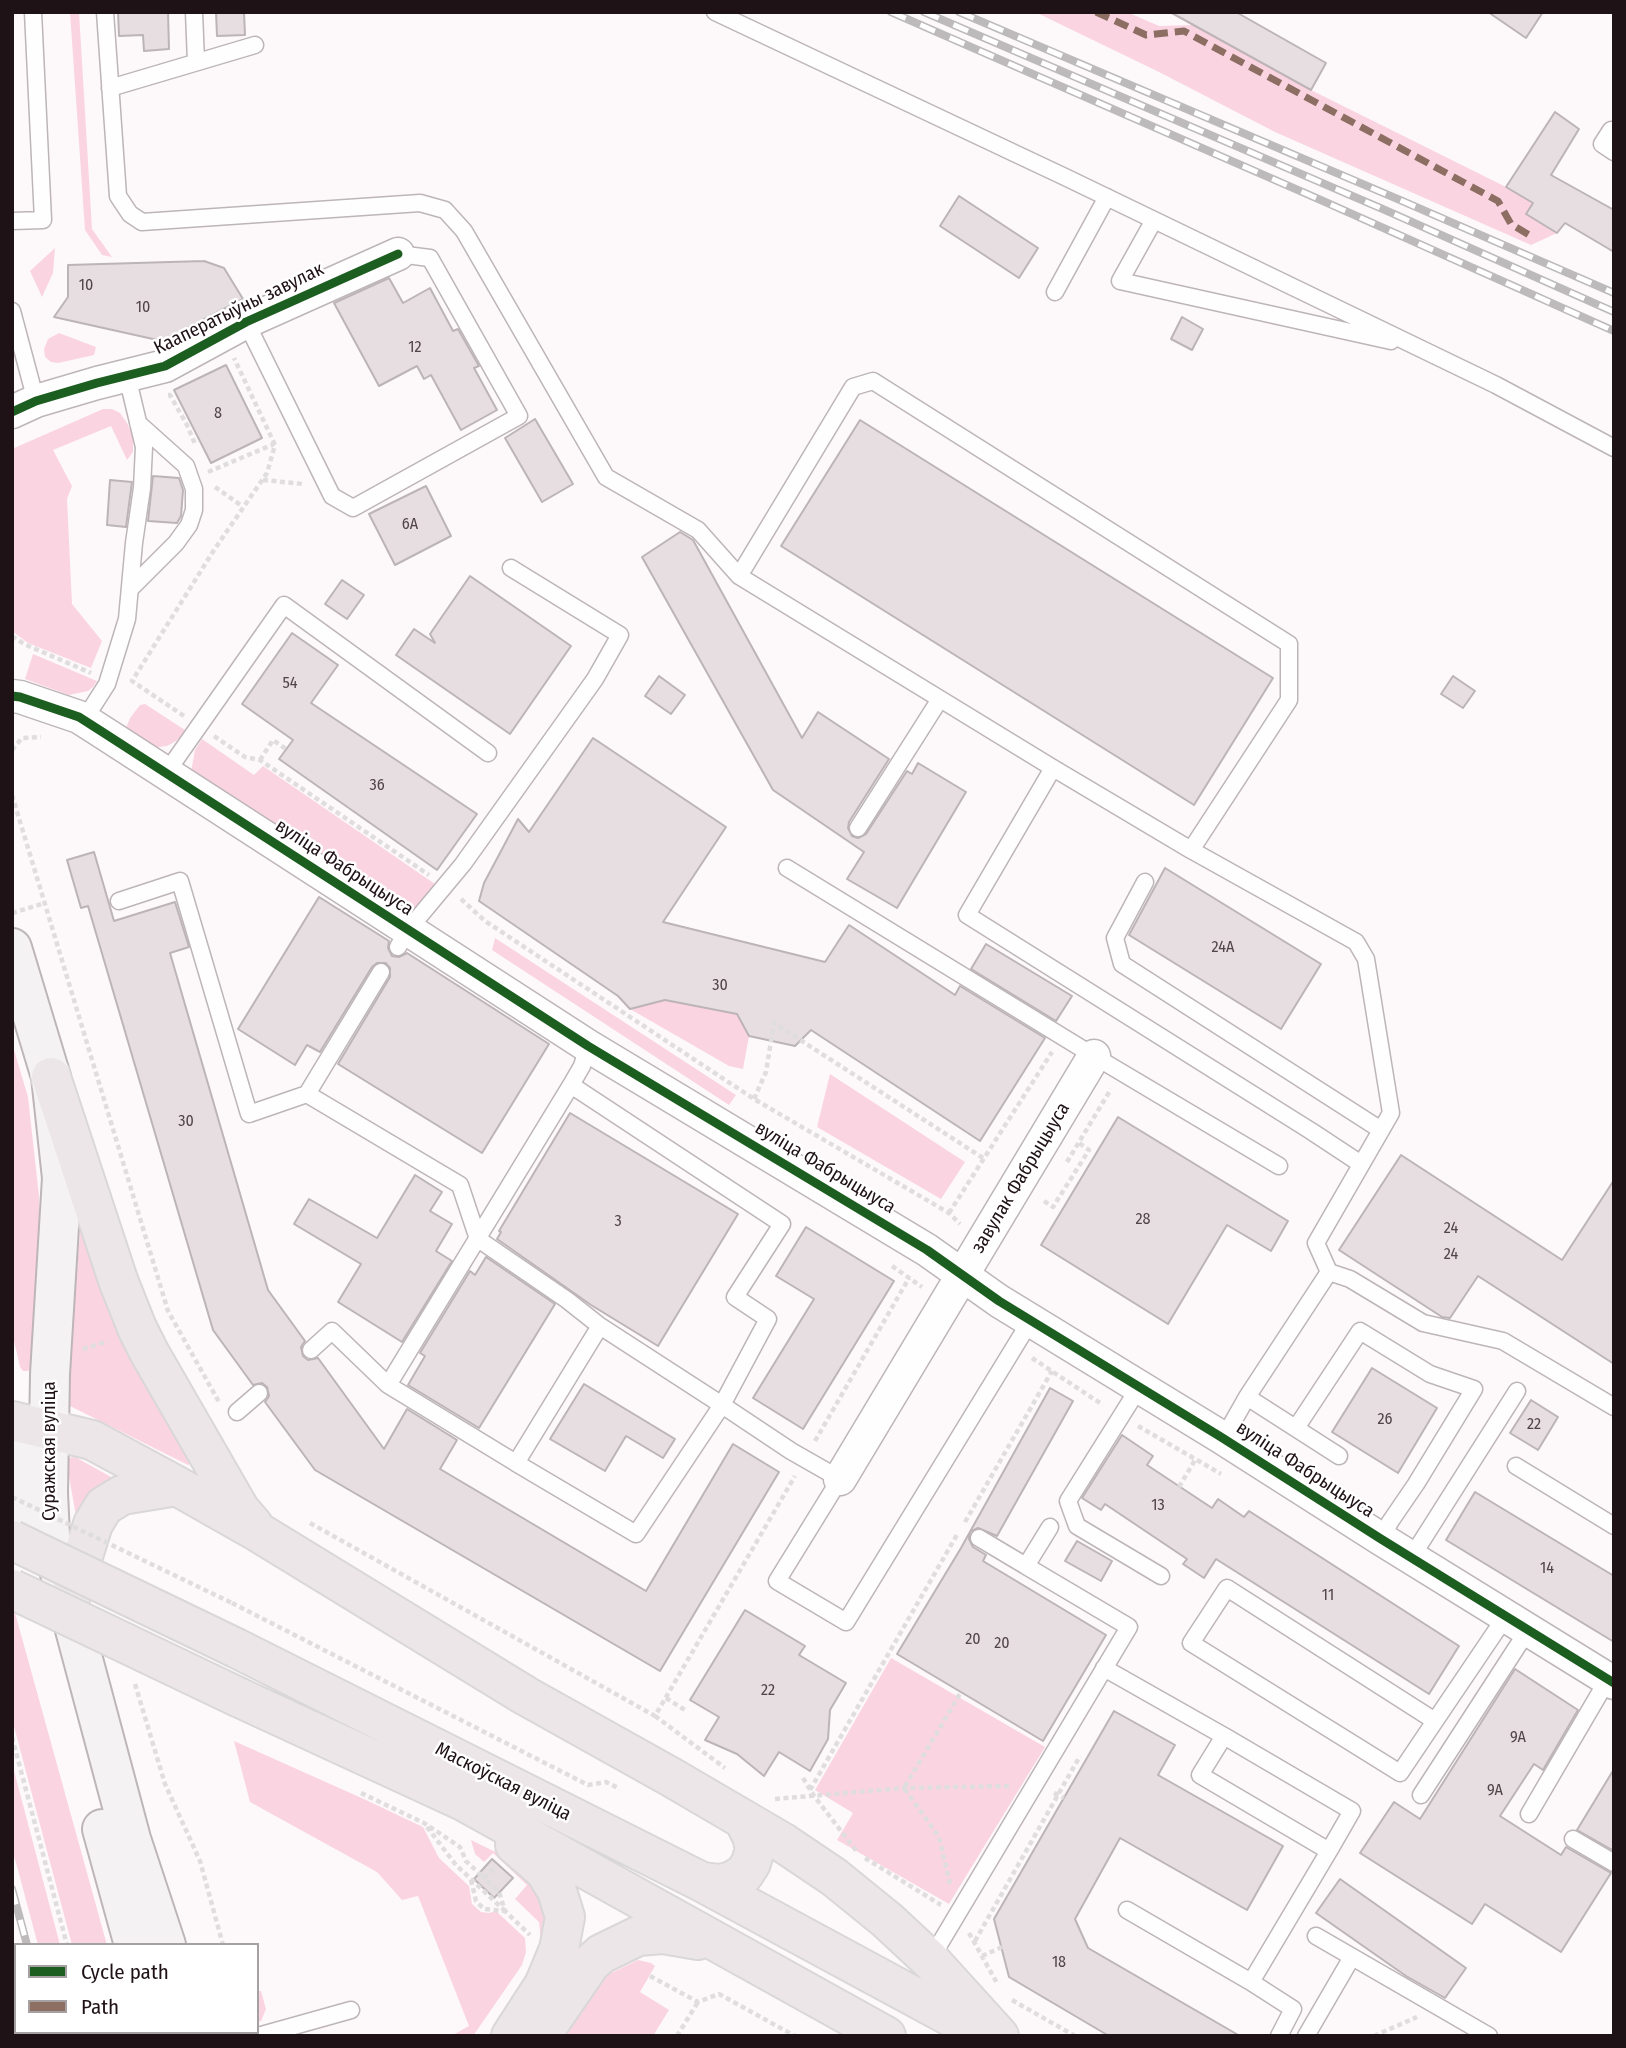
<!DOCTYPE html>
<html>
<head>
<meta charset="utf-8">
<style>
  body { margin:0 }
  #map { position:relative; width:1626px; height:2048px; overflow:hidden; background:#fdf9fa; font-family:"Fira Sans Condensed",sans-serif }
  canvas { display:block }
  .frame { position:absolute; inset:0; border:14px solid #1f1217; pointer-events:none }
  .legend { position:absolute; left:14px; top:1943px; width:245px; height:91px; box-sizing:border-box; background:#fff; border:2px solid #a5a0a2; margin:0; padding:9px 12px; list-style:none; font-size:21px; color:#1f1217 }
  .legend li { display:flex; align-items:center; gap:14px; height:35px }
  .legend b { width:35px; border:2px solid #a5a0a2 }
</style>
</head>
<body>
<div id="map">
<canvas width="1626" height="2048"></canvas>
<div class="frame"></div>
<ul class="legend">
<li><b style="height:9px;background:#1b5e20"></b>Cycle path</li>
<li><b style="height:9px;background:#8d6e63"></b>Path</li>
</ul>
</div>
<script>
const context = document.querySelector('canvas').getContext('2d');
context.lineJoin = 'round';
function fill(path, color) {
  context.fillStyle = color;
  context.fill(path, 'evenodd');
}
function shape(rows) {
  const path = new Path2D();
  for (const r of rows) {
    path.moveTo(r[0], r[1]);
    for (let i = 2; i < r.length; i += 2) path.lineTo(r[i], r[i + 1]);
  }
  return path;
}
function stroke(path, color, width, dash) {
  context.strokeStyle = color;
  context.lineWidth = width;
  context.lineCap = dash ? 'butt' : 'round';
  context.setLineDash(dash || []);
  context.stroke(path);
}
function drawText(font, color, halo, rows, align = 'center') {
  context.font = font + ' "Fira Sans Condensed",sans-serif';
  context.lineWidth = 5;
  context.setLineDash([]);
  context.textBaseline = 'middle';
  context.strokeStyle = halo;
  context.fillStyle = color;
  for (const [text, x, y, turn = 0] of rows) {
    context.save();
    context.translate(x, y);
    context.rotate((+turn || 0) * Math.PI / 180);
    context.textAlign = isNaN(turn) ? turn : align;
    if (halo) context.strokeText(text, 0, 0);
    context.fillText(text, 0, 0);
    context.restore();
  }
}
fill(shape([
  [70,12,79,12,92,229,112,257,102,255,85,230],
  [1035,12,1127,12,1159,26,1193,25,1311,90,1506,187,1533,203,1526,214,1557,233,1531,245,1275,132,1159,72],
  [55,248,53,273,42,297,30,271],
  [59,333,96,347,94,355,58,363,51,362,45,357,44,349,48,339],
  [103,409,112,409,120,413,127,423,133,436,133,452,127,460,111,426,53,450,72,486,67,499,72,604,102,641,91,668,28,643,12,631,12,449],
  [33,654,97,681,93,687,88,691,69,695,25,679],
  [145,704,185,730,184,734,176,741,167,746,151,748,126,728,130,718,140,705],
  [202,739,254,775,263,766,435,884,423,904,414,909,399,910,191,772,195,750],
  [495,938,736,1095,729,1105,492,950],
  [665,1000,737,1014,749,1036,743,1069,729,1066,630,1009],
  [12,1043,28,1097,39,1196,40,1256,32,1367,28,1371,23,1371,20,1367,12,1332],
  [830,1074,965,1162,941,1199,817,1127],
  [81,1221,193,1462,188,1465,66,1404],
  [72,1457,77,1458,122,1483,78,1527,66,1460],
  [12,1602,107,1945,72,1945,12,1719],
  [891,1658,1045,1747,949,1904,837,1840,853,1813,815,1790],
  [234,1741,366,1800,423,1827,439,1858,469,1886,472,1904,481,1912,489,1913,496,1911,525,1938,526,1952,522,1965,473,2036,451,2036,469,2026,418,1896,402,1900,377,1872,250,1802],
  [12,1763,60,1945,38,1945,18,1870,12,1849],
  [471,1840,518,1863,547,1903,544,1969,539,1922,515,1899,527,1885,493,1853,484,1862,475,1854],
  [638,1960,651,1963,655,1966,640,1992,669,2010,653,2036,562,2036,603,1977],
  [257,1991,261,1991,266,2009,261,2021,257,2022]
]), '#fbd4e2');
const building = shape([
  [118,12,168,12,169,49,144,51,143,35,119,36,118,12],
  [216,12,244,12,245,35,217,36,216,12],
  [1170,12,1236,12,1326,63,1311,90,1170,12],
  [1488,12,1543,12,1526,38,1488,12],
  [1555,112,1579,129,1551,175,1614,210,1614,252,1565,223,1557,233,1526,214,1533,203,1506,187,1555,112],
  [959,196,1038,248,1019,278,940,226,959,196],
  [204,261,224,268,243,299,162,341,54,317,68,297,68,265,204,261],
  [389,278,403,303,430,288,453,331,458,329,479,366,474,368,497,410,461,430,431,375,424,379,417,366,379,386,334,303,389,278],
  [1182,317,1203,329,1192,350,1171,339,1182,317],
  [226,365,262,438,211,463,174,390,226,365],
  [535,419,573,484,542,502,505,438,535,419],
  [860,420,1273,678,1194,805,781,546,860,420],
  [153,476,179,478,183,490,181,516,177,523,148,521,153,476],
  [110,480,132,482,126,527,107,525,110,480],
  [426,486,451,536,395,565,369,514,426,486],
  [680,532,693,540,802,738,818,712,889,759,849,822,848,828,852,836,858,838,866,834,907,771,912,774,918,763,966,792,897,908,847,879,864,852,773,790,642,557,680,532],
  [470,576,571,646,510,734,396,655,414,629,435,643,430,634,470,576],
  [342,580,364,595,347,619,325,604,342,580],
  [292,633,338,665,311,703,477,814,437,870,279,759,293,740,242,704,292,633],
  [659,676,685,695,671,714,645,696,659,676],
  [1453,676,1475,691,1463,708,1441,694,1453,676],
  [593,738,726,827,663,922,825,962,849,925,955,995,960,986,1045,1038,980,1141,811,1030,795,1046,749,1036,737,1014,665,1000,630,1009,618,996,479,901,484,883,518,819,529,832,593,738],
  [94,852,114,921,175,902,189,947,170,953,268,1290,305,1341,301,1347,303,1356,308,1360,318,1358,384,1449,407,1409,457,1440,440,1469,646,1591,733,1444,779,1472,660,1671,315,1470,265,1402,269,1396,267,1387,262,1383,253,1385,213,1330,88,906,81,908,67,860,94,852],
  [1165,868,1321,964,1281,1029,1129,935,1165,868],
  [319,897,389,941,388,948,392,956,399,957,407,953,549,1044,482,1153,338,1064,390,977,390,968,386,963,377,963,372,967,320,1052,307,1045,295,1065,238,1029,319,897],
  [986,944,1072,996,1056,1021,971,969,986,944],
  [570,1113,738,1214,658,1346,591,1305,497,1239,501,1232,499,1231,570,1113],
  [1118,1117,1288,1221,1271,1251,1227,1225,1168,1324,1041,1245,1118,1117],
  [1401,1155,1562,1260,1614,1180,1614,1364,1478,1276,1450,1318,1442,1317,1339,1250,1401,1155],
  [415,1175,442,1192,430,1211,452,1224,436,1251,452,1261,402,1342,338,1302,361,1264,294,1224,309,1199,377,1238,415,1175],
  [806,1227,894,1281,803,1429,753,1398,814,1299,776,1276,806,1227],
  [486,1257,555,1304,479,1428,408,1385,425,1356,420,1353,470,1271,475,1275,486,1257],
  [1372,1368,1437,1408,1398,1473,1332,1432,1372,1368],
  [584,1384,675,1439,663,1458,626,1436,605,1471,550,1439,584,1384],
  [1050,1388,1073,1401,997,1536,978,1528,970,1532,969,1539,973,1547,986,1555,983,1561,1106,1635,1043,1741,897,1654,961,1548,1050,1388],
  [1531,1400,1558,1417,1538,1450,1510,1433,1531,1400],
  [1122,1435,1153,1456,1147,1465,1212,1508,1218,1499,1244,1517,1249,1511,1459,1646,1429,1694,1216,1559,1204,1578,1183,1564,1187,1559,1105,1504,1101,1510,1082,1498,1122,1435],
  [1475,1492,1614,1576,1614,1642,1446,1540,1475,1492],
  [1077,1541,1112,1561,1101,1581,1065,1561,1077,1541],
  [745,1610,805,1646,799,1655,846,1683,830,1710,828,1739,810,1771,779,1752,764,1776,737,1754,705,1740,719,1717,690,1700,745,1610],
  [1515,1669,1578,1710,1543,1770,1534,1764,1500,1816,1561,1855,1566,1847,1611,1873,1561,1952,1485,1904,1472,1924,1360,1853,1394,1802,1420,1819,1515,1669],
  [1114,1711,1175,1745,1158,1775,1283,1846,1247,1910,1120,1838,1075,1919,1088,1948,1240,2036,1109,2036,1009,1977,994,1919,1114,1711],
  [1614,1769,1614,1851,1577,1830,1614,1769],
  [492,1859,513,1878,494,1898,474,1879,492,1859],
  [1340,1879,1466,1968,1445,1998,1406,1976,1316,1913,1340,1879]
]);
fill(building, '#e7dee1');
stroke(building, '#bcb4b7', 2);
const service = shape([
  [105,12,118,196,130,214,142,222,420,203,445,210,464,231,606,477,698,530,739,576,1053,768,1191,850,1356,942,1366,959,1391,1113,1316,1243,1329,1272],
  [194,12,196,62],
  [715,12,1065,177,1496,385,1614,448],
  [110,88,255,45],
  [1611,130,1602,144,1614,152],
  [1154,220,1120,281,1391,341],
  [12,221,43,220,33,12],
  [1055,292,1107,197],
  [12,311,36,401],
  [246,322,332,496,353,508,519,416,430,258,398,254],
  [739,576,853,387,873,381,1289,644,1289,700,1191,850],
  [130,589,176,543,189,525,194,510,194,489,186,466,138,423],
  [84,720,107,684,127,619,134,543,142,488,144,447,127,376],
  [1053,768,967,915,1311,1131,1361,1164],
  [166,773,284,605,488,753],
  [858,828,940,699],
  [787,868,1094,1056,1279,1166],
  [1145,882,1115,938,1122,964,1381,1130],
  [119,901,180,881,249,1114,307,1094,381,972],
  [398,947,408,930,463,864,595,679,620,635,511,568],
  [571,1085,782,1224,735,1297,768,1319,722,1405,636,1534,516,1463,600,1326,722,1405,791,1451,840,1479,777,1581,846,1622,1031,1320],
  [307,1094,460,1185,478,1239,567,1300,600,1326],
  [311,1350,332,1331,388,1385],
  [1140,1386,1068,1501,1077,1526,1161,1576],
  [1247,1397,1339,1456],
  [237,1412,259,1393],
  [1296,1428,1360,1331,1430,1374,1474,1389,1416,1484,1390,1522,1381,1539],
  [1221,1437,1230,1427,1247,1397,1329,1272,1350,1279,1423,1323,1503,1341,1614,1407],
  [516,1463,388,1385,571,1085,582,1066,588,1046],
  [1516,1466,1614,1526],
  [979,1538,1026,1566],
  [1411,1558,1517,1391],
  [1104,1668,1224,1736,1200,1775,1329,1851,1251,1982],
  [1435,1721,1400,1773,1191,1643,1227,1588,1435,1721,1506,1616],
  [1224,1736,1352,1811,1329,1851],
  [1421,1795,1528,1630],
  [1529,1814,1608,1679],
  [1573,1839,1614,1863],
  [1127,1910,1251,1982,1293,2009,1279,2036],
  [1316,1936,1489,2036],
  [930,1960,1129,1627,1026,1566,1050,1527],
  [258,2036,351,2010],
  [1306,2036,1352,1957]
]);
const minor = shape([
  [12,412,36,401,97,383,165,366,246,322,398,254],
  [12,696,20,697,79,717,104,733,588,1046,927,1250,999,1301,1221,1437,1381,1539,1614,1683],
  [840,1479,1094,1056]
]);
const secondary = shape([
  [12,948,51,1077,62,1178,50,1374,48,1493,50,1536,131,1839,166,1945],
  [12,1435,32,1532],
  [102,1829,134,1945],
  [160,2032,161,2036],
  [207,2032,209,2036]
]);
const primary = shape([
  [51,1077,118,1280,137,1328,149,1352,240,1510,253,1525],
  [12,1421,92,1440,177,1486,258,1532,526,1696,671,1777,782,1842,834,1877,887,1920,930,1960,999,2036],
  [68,1605,93,1524,104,1506,122,1495,177,1486],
  [236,1648,702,1882,985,2035],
  [240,1698,463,1801,886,2036],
  [702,1882,720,1884,732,1881,744,1874,751,1863,755,1849,752,1836,744,1820],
  [542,2034,590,1964,601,1954,638,1936,663,1934,698,1940],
  [511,2036,544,1985,559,1949,565,1917,557,1891,545,1871,515,1845]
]);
stroke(service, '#bdb5b7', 19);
stroke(minor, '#bdb5b7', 35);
stroke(secondary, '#bdb5b7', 42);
stroke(primary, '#dad7d8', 42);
stroke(shape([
  [168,395,170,395,187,425,195,444],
  [208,472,274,444],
  [263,480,303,484],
  [215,487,242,506],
  [12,636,24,644,91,673],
  [184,716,132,681,214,550,267,473,275,445,234,358],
  [214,736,245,757,260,760,429,875],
  [12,750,22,738,41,737],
  [260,760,273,740,286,749],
  [12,795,168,1311,219,1402],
  [461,899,485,921,754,1099,949,1213,960,1224],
  [12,913,45,903],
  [754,1099,766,1072,774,1023,983,1158],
  [1067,1162,1111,1089],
  [1044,1201,1053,1207,1089,1150,1079,1143],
  [949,1213,1052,1052],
  [892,1266,922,1287],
  [83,1349,108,1341],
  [1032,1358,1103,1405],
  [1138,1426,1221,1474],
  [815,1441,909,1278],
  [1179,1487,1195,1460],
  [965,1522,1052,1371],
  [310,1523,655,1716,795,1476],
  [232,1603,588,1785,606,1782,620,1789],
  [135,1684,165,1784,200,1861,223,1945],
  [666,1698,685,1710],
  [655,1716,725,1768],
  [12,1737,67,1945],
  [803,1778,814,1796,858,1853],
  [810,1790,958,1533],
  [361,1793,424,1823,460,1847,466,1861,484,1878],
  [1054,1793,1064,1798],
  [775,1799,904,1788,1011,1786],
  [427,1827,456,1865,504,1910],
  [865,1858,941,1905],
  [493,1869,484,1878,499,1892,505,1911,530,1935],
  [471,1880,476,1901,484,1909,504,1911],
  [950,1884,939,1837,904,1788,961,1692],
  [969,1933,997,1983],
  [975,1941,1080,1756],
  [982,1956,1002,1947],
  [12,1976,16,1990],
  [650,1976,698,2002,719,1994,795,2036],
  [1012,2000,1075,2036],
  [27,2032,28,2036],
  [90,2032,91,2036],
  [677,2036,698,2002],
  [1374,2036,1417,2017]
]), '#dfddde', 4.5, [5, 3.5]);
stroke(service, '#fffefe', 16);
stroke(minor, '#fffefe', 32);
stroke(secondary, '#f5f2f3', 38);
stroke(primary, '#ece6e8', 38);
const rail = shape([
  [891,12,1323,201,1614,331],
  [924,12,1385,210,1614,312],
  [959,12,1400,200,1614,293],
  [12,1889,27,1945],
  [50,2032,51,2036]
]);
stroke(rail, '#bcbaba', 8);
stroke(rail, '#fff', 5, [16]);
const primaryBridge = shape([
  [12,1540,236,1648],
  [12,1589,240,1698]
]);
stroke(primaryBridge, '#dad7d8', 42, []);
stroke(shape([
  [12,1497,232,1603]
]), '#dfddde', 4.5, [5, 3.5]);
stroke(primaryBridge, '#ece6e8', 38);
stroke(shape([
  [1096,12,1146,35,1184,31,1498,201,1511,224,1534,238]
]), '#8d6e63', 7, [14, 7]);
stroke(shape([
  [12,412,36,401,97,383,165,366,246,322,398,254],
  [12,696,20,697,79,717,104,733,588,1046,927,1250,999,1301,1221,1437,1381,1539,1614,1683]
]), '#1b5e20', 9);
drawText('16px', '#51454a', null, [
  ["10",86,286],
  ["10",143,308],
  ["12",415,348],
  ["8",218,414],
  ["6А",410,525],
  ["54",290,684],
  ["36",377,786],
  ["24А",1223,948],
  ["30",720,986],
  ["30",186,1122],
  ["28",1143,1220],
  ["3",618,1222],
  ["24",1451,1229],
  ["24",1451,1255],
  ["26",1385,1420],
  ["22",1534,1425],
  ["13",1158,1506],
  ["14",1547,1569],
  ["11",1328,1596],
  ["20",973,1640],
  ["20",1002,1644],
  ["22",768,1691],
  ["9А",1518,1738],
  ["9А",1495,1791],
  ["18",1059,1963]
]);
drawText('19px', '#1f1217', '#fff', [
  ["Кааператыўны завулак",239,309,-26],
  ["вуліца Фабрыцыуса",344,868,33],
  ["вуліца Фабрыцыуса",825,1168,31],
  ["завулак Фабрыцыуса",1021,1178,-59],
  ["Суражская вуліца",50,1451,-90],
  ["вуліца Фабрыцыуса",1305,1470,33],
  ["Маскоўская вуліца",503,1782,27]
]);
</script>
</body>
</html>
